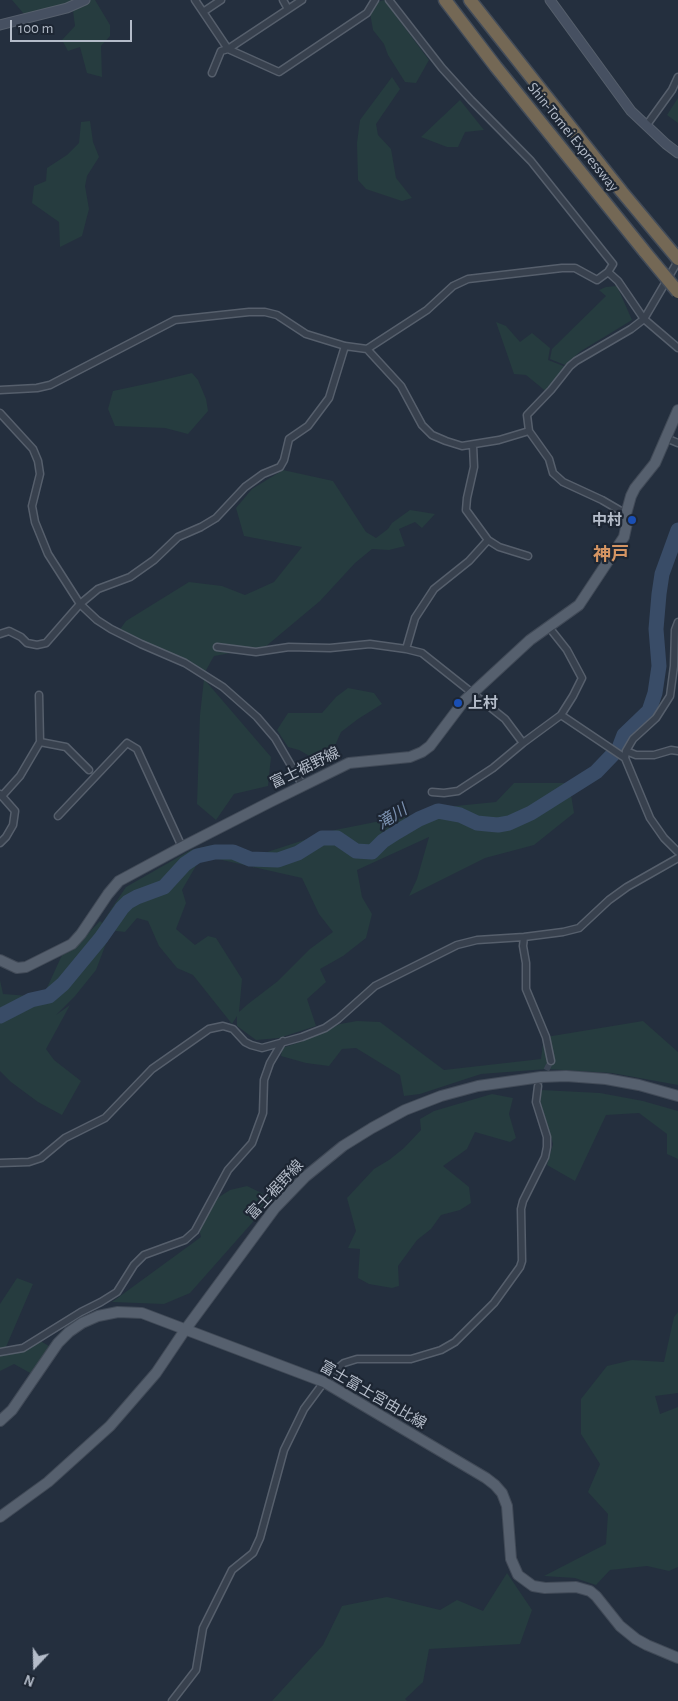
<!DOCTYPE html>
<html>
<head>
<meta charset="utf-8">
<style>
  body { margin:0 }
  #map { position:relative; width:678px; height:1701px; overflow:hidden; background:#242f3e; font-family:"Alegreya Sans",sans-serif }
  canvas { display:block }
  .north { position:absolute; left:10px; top:1641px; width:50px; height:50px; -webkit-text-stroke:4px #1d2633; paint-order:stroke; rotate:201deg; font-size:14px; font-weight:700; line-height:20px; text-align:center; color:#b4bcc9 }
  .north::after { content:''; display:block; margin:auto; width:18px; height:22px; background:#b4bcc9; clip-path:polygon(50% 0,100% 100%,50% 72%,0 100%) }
  .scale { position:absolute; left:10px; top:20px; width:122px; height:22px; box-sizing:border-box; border:2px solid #b4bcc9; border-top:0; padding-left:6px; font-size:15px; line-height:18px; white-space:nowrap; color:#b4bcc9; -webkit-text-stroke:4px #1d2633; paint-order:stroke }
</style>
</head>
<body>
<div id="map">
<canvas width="678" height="1701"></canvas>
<div class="north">N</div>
<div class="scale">100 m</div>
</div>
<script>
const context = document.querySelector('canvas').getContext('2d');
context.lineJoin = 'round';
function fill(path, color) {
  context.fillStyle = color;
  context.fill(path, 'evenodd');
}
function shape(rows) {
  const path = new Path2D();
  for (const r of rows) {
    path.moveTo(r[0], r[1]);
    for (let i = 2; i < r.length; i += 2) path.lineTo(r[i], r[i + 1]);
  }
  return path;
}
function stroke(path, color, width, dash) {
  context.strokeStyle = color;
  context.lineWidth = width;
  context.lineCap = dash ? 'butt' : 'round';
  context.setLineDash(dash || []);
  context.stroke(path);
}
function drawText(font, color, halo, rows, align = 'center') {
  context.font = font + ' "Alegreya Sans","Noto Sans JP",sans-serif';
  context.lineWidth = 4.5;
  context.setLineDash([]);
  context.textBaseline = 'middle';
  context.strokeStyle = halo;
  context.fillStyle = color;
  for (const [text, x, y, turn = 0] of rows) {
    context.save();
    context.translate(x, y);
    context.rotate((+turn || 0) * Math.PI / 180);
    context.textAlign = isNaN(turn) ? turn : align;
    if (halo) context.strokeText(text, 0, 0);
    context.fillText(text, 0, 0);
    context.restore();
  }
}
fill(shape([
  [12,0,95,0,110,25,110,36,101,46,102,77,87,73,80,47,68,51,62,40,75,26,72,3,38,12,24,14],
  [384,0,429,60,416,83,405,82,388,55,384,44,373,30,370,13,377,2],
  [392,77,400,89,376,124,378,135,391,149,396,178,412,198,402,201,366,189,358,180,357,143,360,120],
  [678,98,678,123,667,115],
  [460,100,484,130,465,132,458,147,447,147,421,137],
  [90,121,93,142,99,157,87,176,85,186,89,209,82,236,60,247,59,222,32,203,34,186,46,181,47,168,67,155,79,143,81,122],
  [617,286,632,320,581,351,565,365,550,359,552,349,606,296,599,290,606,287],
  [496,322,506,326,520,342,532,333,550,348,548,360,566,367,548,393,526,375,514,374],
  [192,373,198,380,206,399,208,411,188,434,165,428,115,426,108,409,113,391,155,382],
  [283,470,333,481,366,532,376,538,388,529,392,523,410,510,435,514,422,528,415,522,399,529,405,546,389,550,372,549,355,563,320,601,265,647,214,656,205,672,118,632,126,621,189,582,222,586,245,595,274,582,302,547,244,536,236,508,252,489],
  [204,679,271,757,268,786,234,794,216,820,197,804,200,715],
  [348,688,374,693,382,704,358,719,341,732,333,750,325,757,313,758,299,750,288,747,277,730,288,713,322,713,336,697],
  [514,783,569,783,574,813,534,845,485,858,409,896,417,879,429,837,357,870,362,897,372,914,366,938,343,956,320,969,326,982,307,999,316,1026,279,1038,256,1040,237,1026,237,1016,232,1024,193,975,177,968,159,946,148,921,137,918,125,932,108,930,110,933,96,970,75,996,56,1015,70,1005,46,1049,54,1060,81,1081,62,1115,38,1102,11,1082,0,1071,0,980,3,994,30,996,46,990,62,955,75,947,100,921,102,923,126,887,191,850,212,845,225,849,254,868,258,855,335,830,456,806,496,802],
  [209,857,302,878,319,914,333,932,310,949,278,981,248,1004,239,1012,242,979,216,938,208,936,195,945,176,929,186,903,182,890,197,864],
  [357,1021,380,1022,444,1070,541,1059,543,1044,548,1049,546,1037,643,1021,678,1052,678,1085,612,1073,547,1069,481,1074,420,1094,404,1096,400,1075,356,1048,342,1049,329,1066,306,1063,281,1056,282,1048,303,1041,340,1024],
  [541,1090,600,1093,643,1101,678,1111,678,1159,667,1154,667,1134,639,1113,606,1115,575,1181,547,1165,553,1144,540,1100],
  [492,1094,513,1098,509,1114,516,1138,510,1142,475,1132,467,1149,443,1166,469,1187,471,1203,460,1210,441,1215,431,1229,417,1240,398,1266,399,1286,392,1288,369,1284,358,1278,360,1249,348,1248,356,1231,347,1198,374,1169,389,1160,404,1148,421,1130,420,1119,434,1111],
  [247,1186,270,1197,259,1215,190,1293,164,1304,112,1302,201,1237,197,1221,219,1197,230,1190],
  [17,1278,33,1284,6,1347,23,1345,35,1338,49,1346,32,1374,14,1364,0,1371,0,1304],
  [678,1312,678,1393,655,1396,660,1414,678,1407,678,1567,669,1571,647,1566,610,1570,596,1585,575,1578,544,1576,606,1544,608,1514,588,1492,600,1464,581,1434,581,1399,607,1366,632,1360,664,1362,674,1317],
  [507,1573,532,1610,520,1644,429,1649,423,1682,405,1699,407,1701,272,1701,323,1645,342,1606,387,1597,440,1610,457,1600,483,1611]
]), '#263c3f');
stroke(shape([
  [0,1016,31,1000,49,996,63,984,101,938,122,908,128,902,137,897,164,887,185,864,197,856,215,852,233,852,250,859,278,860,298,853,322,838,337,838,356,851,372,852,383,841,397,832,419,819,438,811,460,815,477,823,487,824,498,825,509,823,531,813,596,772,619,748,624,735,649,711,655,693,659,666,656,629,659,594,662,574,678,530]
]), '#394c67', 15);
stroke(shape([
  [538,1086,551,1061]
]), '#3a4453', 6, [6, 3]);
const street = shape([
  [195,0,228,49,279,72,367,13,375,0],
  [283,0,288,9],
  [389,0,442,68,471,100,531,161,613,264,608,272],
  [203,12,221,0],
  [212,73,221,51,228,49,302,0],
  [646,126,672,90,678,77],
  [367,349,401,386,422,425,432,435,446,441,462,446,499,440,529,431,549,459,553,473,563,482,602,500,626,514],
  [0,390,37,388,50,385,175,320,249,312,265,312,277,315,306,334,345,346,367,349,427,310,453,286,468,279,562,268,575,268,597,280,608,272,618,281,644,319,678,348],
  [0,413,33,449,38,461,40,474,32,506,35,522,48,554,80,604,97,620,111,629,141,644,185,663,223,687,257,717,275,738,303,786],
  [529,431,527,415,551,390,570,366,576,361,631,329,644,319,678,261],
  [666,438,678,443],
  [473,445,474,467,467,498,466,510,488,540,499,547,528,556],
  [678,622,675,630,674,666,670,696,656,718,633,739,626,751,625,758,650,818,664,838,678,852],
  [0,634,9,631,21,637,27,643,37,645,46,643,80,604,98,589,130,577,154,560,178,537,201,527,216,518,245,487,263,474,280,467,284,460,289,439,308,426,329,398,345,346],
  [217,647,256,652,289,647,330,648,370,644,406,649,422,653,505,719,523,743],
  [406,649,415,618,434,589,469,561,488,540],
  [561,715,625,758],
  [40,742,66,747,89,770],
  [626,751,636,755,654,755,671,750,678,751],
  [432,792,444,793,458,791,493,768,523,743,561,715,573,696,582,678,567,650,548,626],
  [0,794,15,811,13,825,6,837,0,843],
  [2,796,20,776,40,742,39,695],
  [58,816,127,743,137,749,182,847],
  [524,937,523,946,526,963,526,989,546,1037,551,1061],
  [0,1163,29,1162,41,1158,65,1138,105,1118,152,1069,209,1029,223,1026,233,1029,245,1042,251,1045,262,1048,302,1037,325,1028,338,1019,375,986,457,945,477,940,524,937,563,932,579,928,609,900,627,887,678,858],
  [0,1352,23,1348,81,1312,101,1302,117,1292,134,1265,144,1255,185,1240,195,1231,228,1170,252,1143,263,1113,264,1080,270,1063,283,1041],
  [326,1383,337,1369,344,1363,357,1359,411,1359,441,1350,455,1342,494,1303,520,1267,522,1261,521,1209,523,1201,545,1157,547,1147,547,1137,536,1102,538,1086],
  [172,1701,196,1670,203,1628,232,1570,253,1553,260,1538,284,1450,304,1409,324,1382]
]);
const secondary = shape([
  [550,0,631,111,666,144,678,153],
  [0,25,67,8,85,0]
]);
const primary = shape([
  [0,960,17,968,26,967,72,944,81,934,108,894,119,881,182,847,270,802,349,763,410,757,422,752,430,746,464,701,530,640,579,605,624,537,627,523,626,514,631,496,635,488,655,463,678,410],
  [0,1421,12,1410,58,1343,69,1332,82,1323,98,1316,118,1312,142,1313,324,1382,486,1478,495,1485,502,1493,507,1506,511,1559,518,1575,533,1586,545,1588,576,1587,590,1591,596,1596,620,1626,636,1639,647,1645,678,1658],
  [0,1517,48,1482,110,1426,156,1373,185,1330,275,1208,305,1177,343,1146,372,1128,405,1110,441,1096,478,1086,541,1077,566,1076,606,1079,639,1085,678,1096]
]);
const highway = shape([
  [445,0,496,67,645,252],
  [470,0,622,192,678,259]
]);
stroke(street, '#565f6c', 9);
stroke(secondary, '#565f6c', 11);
stroke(primary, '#414a57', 12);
stroke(highway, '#434c59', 15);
stroke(street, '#38414e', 6);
stroke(secondary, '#465061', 9);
stroke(primary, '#56606e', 10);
stroke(highway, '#746855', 12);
const highwayBridge = shape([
  [645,252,678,292]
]);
stroke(highwayBridge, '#434c59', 15, []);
stroke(highwayBridge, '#746855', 12);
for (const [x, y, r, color] of [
  [632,520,5,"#1a4fb4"],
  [458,703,5,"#1a4fb4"]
]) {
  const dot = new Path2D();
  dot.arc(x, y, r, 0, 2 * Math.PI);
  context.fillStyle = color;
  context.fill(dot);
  stroke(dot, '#1d2633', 2);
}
drawText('15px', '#b4bcc9', '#1d2633', [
  ["Shin-Tomei Expressway",573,137,51],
  ["富士裾野線",305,768,-26],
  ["富士裾野線",275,1190,-47],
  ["富士富士宮由比線",373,1395,30]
]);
drawText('bold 15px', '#b4bcc9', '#1d2633', [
  ["中村",622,520],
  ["上村",468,703,"left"]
], 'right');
drawText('italic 16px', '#7c92b1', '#1d2633', [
  ["滝川",392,817,-32]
]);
drawText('bold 18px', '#d59563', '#1d2633', [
  ["神戸",611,555]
]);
</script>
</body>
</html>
